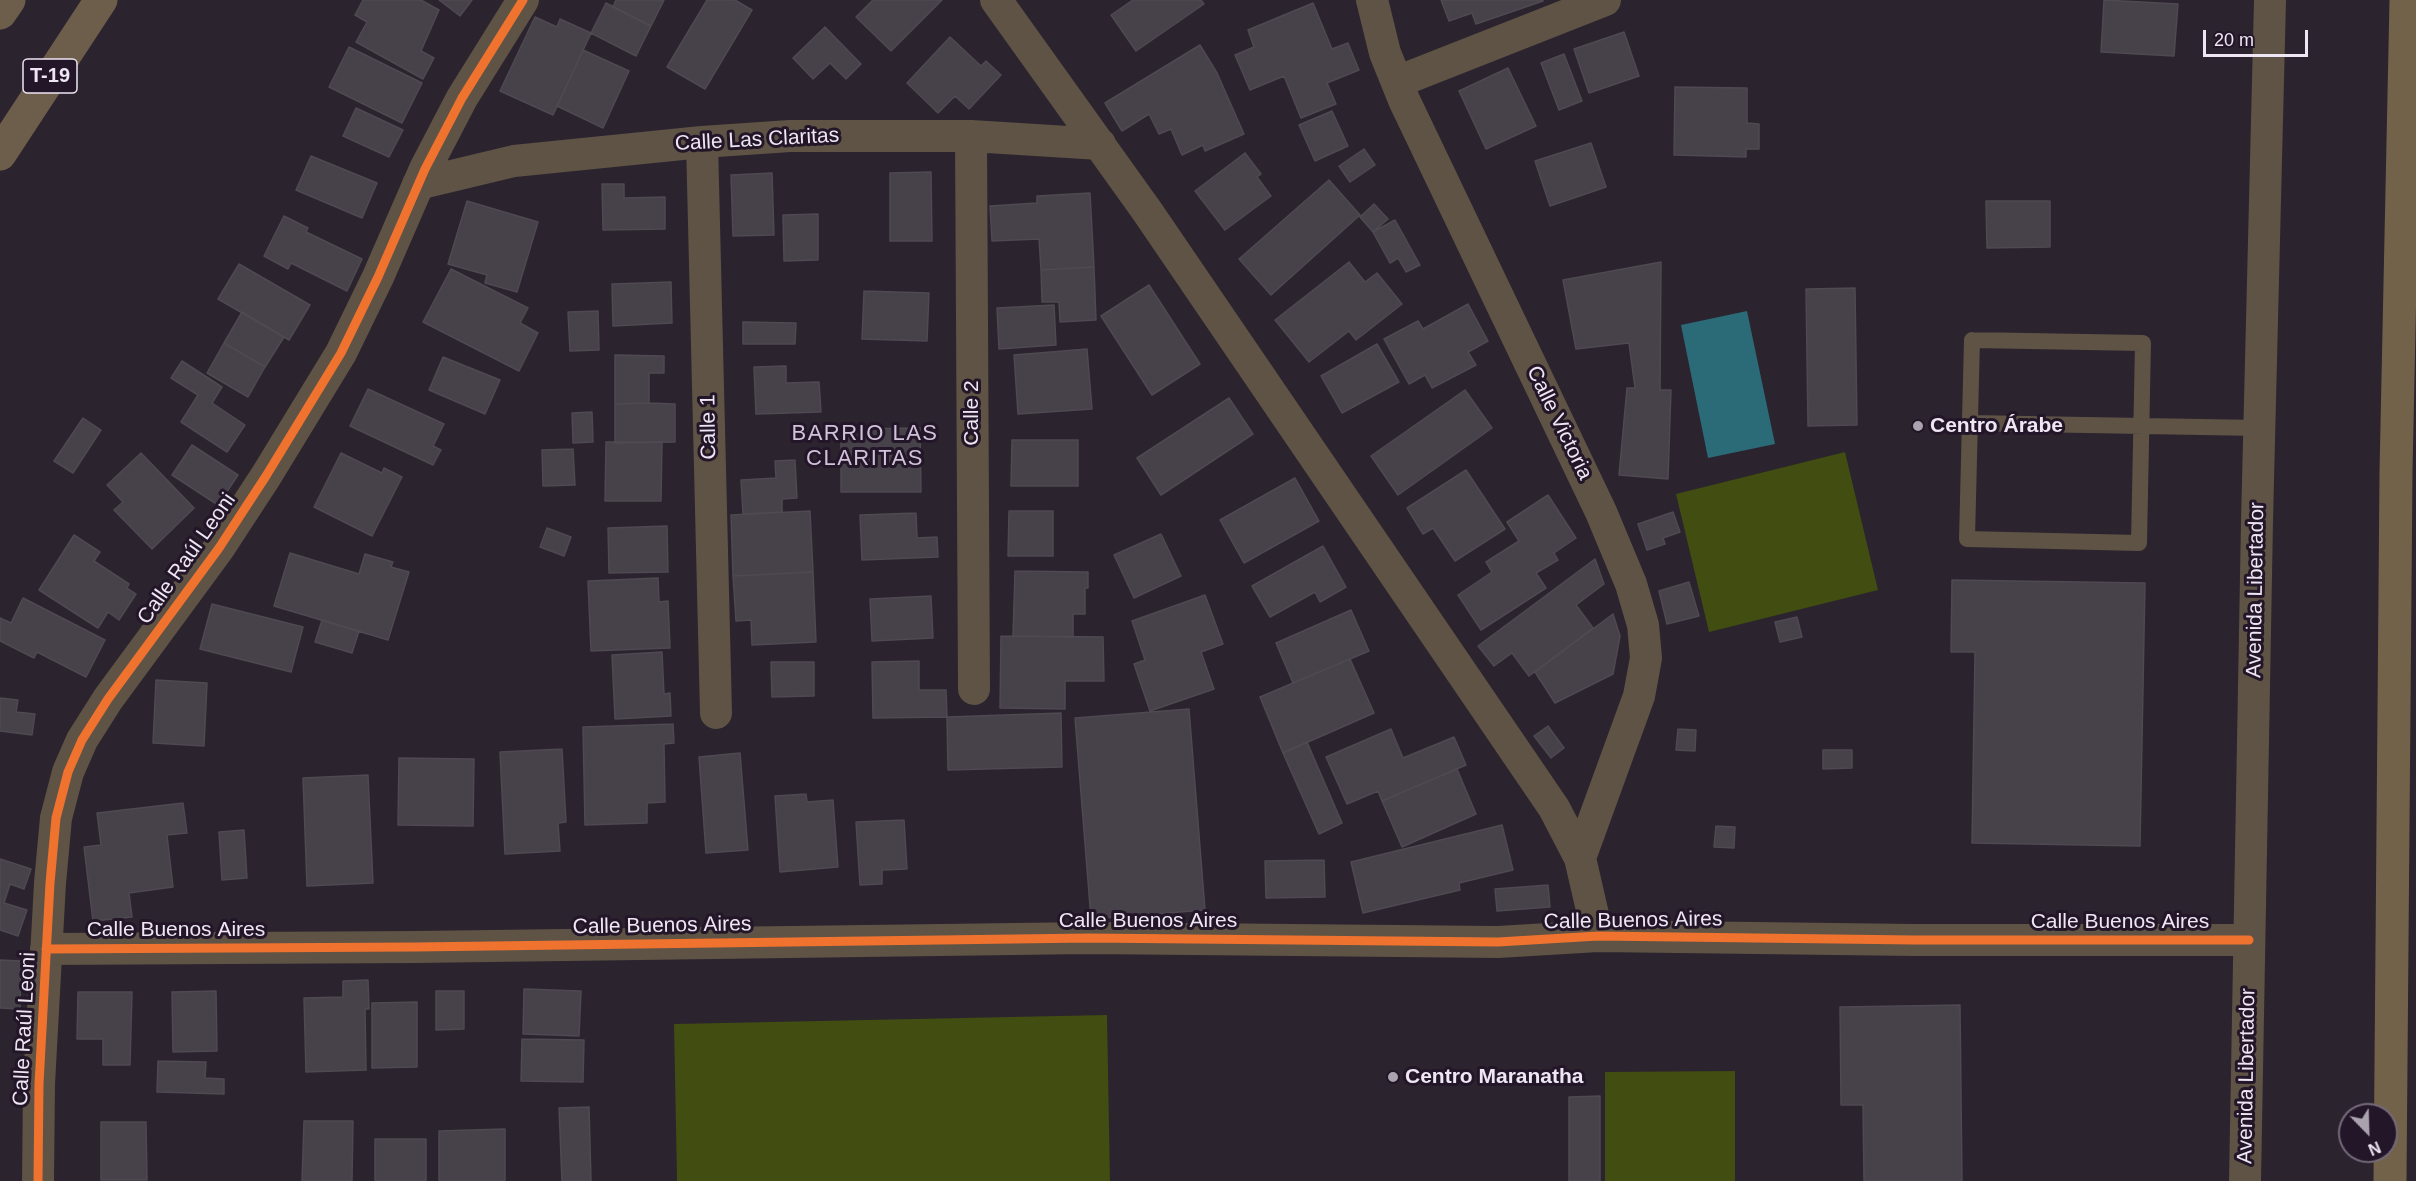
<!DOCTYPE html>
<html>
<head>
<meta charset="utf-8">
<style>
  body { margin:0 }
  #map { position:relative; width:2416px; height:1181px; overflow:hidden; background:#2b232e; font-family:Arial,sans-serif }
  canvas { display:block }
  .north { position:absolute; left:2338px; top:1103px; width:60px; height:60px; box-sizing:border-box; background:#221628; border:2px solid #746979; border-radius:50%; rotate:157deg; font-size:16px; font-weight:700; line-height:24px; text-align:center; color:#eee6f3 }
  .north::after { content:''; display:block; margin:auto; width:21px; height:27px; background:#aaa2ae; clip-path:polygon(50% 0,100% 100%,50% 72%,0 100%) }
  .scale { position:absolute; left:2203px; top:30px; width:105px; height:27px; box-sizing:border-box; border:3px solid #eee6f3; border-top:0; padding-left:8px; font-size:18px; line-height:21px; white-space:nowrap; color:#eee6f3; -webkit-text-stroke:4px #221628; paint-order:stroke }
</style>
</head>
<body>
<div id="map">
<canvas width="2416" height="1181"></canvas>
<div class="north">N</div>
<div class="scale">20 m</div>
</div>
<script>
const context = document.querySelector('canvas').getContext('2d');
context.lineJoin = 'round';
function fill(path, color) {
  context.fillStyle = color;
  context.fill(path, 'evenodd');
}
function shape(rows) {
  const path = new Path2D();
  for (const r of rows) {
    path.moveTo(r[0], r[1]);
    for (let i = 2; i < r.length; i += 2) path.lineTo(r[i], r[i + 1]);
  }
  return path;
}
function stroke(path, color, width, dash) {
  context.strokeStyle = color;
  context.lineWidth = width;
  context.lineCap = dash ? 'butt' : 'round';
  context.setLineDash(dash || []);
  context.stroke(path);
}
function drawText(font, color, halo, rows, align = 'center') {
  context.font = font + ' Arial,sans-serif';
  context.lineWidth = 6;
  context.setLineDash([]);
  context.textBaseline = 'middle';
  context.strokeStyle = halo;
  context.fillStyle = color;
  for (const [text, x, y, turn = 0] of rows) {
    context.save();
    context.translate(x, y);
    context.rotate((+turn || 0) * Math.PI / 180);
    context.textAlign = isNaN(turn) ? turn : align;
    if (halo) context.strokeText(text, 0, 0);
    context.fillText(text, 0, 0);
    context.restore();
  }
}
fill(shape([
  [1845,452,1878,590,1709,632,1676,494],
  [1107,1015,1110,1181,677,1181,674,1024],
  [1735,1071,1735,1181,1605,1181,1605,1072]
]), '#414d11');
fill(shape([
  [1747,311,1775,444,1708,458,1681,325]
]), '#2b6a77');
const building = shape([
  [363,0,421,0,439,10,421,51,434,58,423,79,356,42,367,22,355,15,363,0],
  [439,0,472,0,460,16,439,0],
  [616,0,664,0,651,26,613,7,616,0],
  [707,0,735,0,752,10,705,89,667,67,707,0],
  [873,0,942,0,891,51,856,17,873,0],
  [1133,0,1201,0,1204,4,1136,51,1111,15,1133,0],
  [1441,0,1543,0,1543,1,1476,24,1472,13,1449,21,1441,0],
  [2104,0,2178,4,2174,56,2101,52,2104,0],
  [606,3,651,26,636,56,591,33,606,3],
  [1313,3,1332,49,1348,43,1359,70,1327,83,1336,104,1301,118,1284,76,1250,90,1235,55,1254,47,1248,30,1313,3],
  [535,17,557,27,560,19,591,33,553,115,500,91,535,17],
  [825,27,861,64,846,79,830,63,813,79,793,58,825,27],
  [1624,32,1639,76,1589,93,1574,49,1624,32],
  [950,37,981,66,986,61,1001,75,969,109,955,96,938,113,907,83,950,37],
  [1200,45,1217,73,1244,134,1205,151,1203,145,1182,155,1171,129,1159,134,1149,114,1122,131,1105,103,1200,45],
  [349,47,422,83,402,123,329,87,349,47],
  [583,50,629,71,603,128,557,106,583,50],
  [1564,54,1582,101,1559,110,1541,63,1564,54],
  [1508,68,1536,126,1486,149,1459,91,1508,68],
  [1675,87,1747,88,1747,123,1759,124,1759,149,1746,149,1746,157,1674,155,1675,87],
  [356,108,403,130,389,157,343,136,356,108],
  [1332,111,1348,146,1315,161,1299,125,1332,111],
  [1591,143,1606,187,1550,206,1535,161,1591,143],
  [1364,149,1375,165,1350,182,1339,166,1364,149],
  [1245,153,1261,174,1257,177,1271,196,1225,230,1195,191,1245,153],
  [311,156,377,183,362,218,296,190,311,156],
  [931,172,932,241,890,241,890,173,931,172],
  [772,173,774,235,733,236,731,175,772,173],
  [1329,180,1360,215,1271,295,1239,259,1329,180],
  [602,184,624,184,624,198,665,197,665,229,603,230,602,184],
  [1090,193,1094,267,1041,270,1039,239,992,241,990,206,1037,203,1037,196,1090,193],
  [467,201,538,222,517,292,485,283,487,275,448,264,467,201],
  [1986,201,2050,201,2050,247,1987,248,1986,201],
  [1374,204,1388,219,1373,232,1360,217,1374,204],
  [818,214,818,260,784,261,783,215,818,214],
  [284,216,308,228,306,232,362,259,347,291,291,263,288,269,264,256,284,216],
  [1395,220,1420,265,1406,272,1398,258,1390,263,1373,232,1395,220],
  [1349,262,1365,282,1377,273,1402,304,1356,340,1349,331,1309,362,1275,320,1349,262],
  [1661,262,1660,390,1671,390,1668,479,1619,475,1627,388,1635,388,1629,343,1576,349,1563,280,1661,262],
  [239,264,310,305,289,340,218,299,239,264],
  [1094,267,1096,320,1060,322,1059,302,1042,302,1041,270,1094,267],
  [451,269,528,308,520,323,538,333,519,371,423,322,451,269],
  [671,282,672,323,613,326,612,284,671,282],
  [1149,285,1200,364,1152,395,1101,316,1149,285],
  [1855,288,1857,425,1808,426,1806,289,1855,288],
  [864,291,929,293,927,341,862,339,864,291],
  [1468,304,1488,341,1468,352,1476,365,1432,388,1425,375,1409,384,1384,339,1418,321,1423,329,1468,304],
  [1054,305,1056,345,999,349,997,308,1054,305],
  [598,311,599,350,570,351,568,312,598,311],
  [242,312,284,337,265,367,224,343,242,312],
  [743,322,796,323,795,344,743,344,743,322],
  [224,343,265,367,248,397,207,373,224,343],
  [1377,344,1399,382,1342,413,1321,376,1377,344],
  [1087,349,1092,409,1018,414,1014,355,1087,349],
  [615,355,664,356,664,373,649,373,649,403,615,404,615,355],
  [443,357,500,380,485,414,429,390,443,357],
  [182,361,222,387,212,403,245,425,227,452,181,422,198,395,171,378,182,361],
  [786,366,786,383,819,382,821,412,756,414,754,367,786,366],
  [368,389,444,424,433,446,441,450,433,465,350,426,368,389],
  [1465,390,1492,428,1398,495,1371,456,1465,390],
  [1229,398,1253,434,1161,495,1137,458,1229,398],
  [649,403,675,404,675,442,615,443,615,404,649,403],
  [592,412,593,442,573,443,572,413,592,412],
  [83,418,101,430,73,473,54,461,83,418],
  [920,428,921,492,841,492,841,429,920,428],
  [1012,440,1078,440,1078,486,1011,486,1012,440],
  [606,442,662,442,661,501,605,501,606,442],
  [192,445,238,475,218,505,172,475,192,445],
  [573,449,575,485,543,486,542,450,573,449],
  [141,453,194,508,152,549,114,510,123,502,107,485,141,453],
  [341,453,382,473,384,468,402,477,372,536,314,507,341,453],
  [795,460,797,498,782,499,782,512,743,514,741,480,776,478,775,461,795,460],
  [1466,470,1505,529,1455,561,1433,528,1423,534,1407,508,1466,470],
  [1295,478,1319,521,1244,563,1220,520,1295,478],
  [1548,495,1576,538,1554,553,1558,560,1536,573,1546,588,1481,630,1458,595,1492,572,1486,562,1519,541,1507,522,1548,495],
  [810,511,813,572,733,576,731,515,810,511],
  [1009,511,1053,511,1053,556,1008,556,1009,511],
  [1673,512,1680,532,1663,538,1665,544,1647,550,1638,524,1673,512],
  [916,513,917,538,937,537,938,557,862,560,860,515,916,513],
  [667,526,668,572,609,573,608,528,667,526],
  [547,528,571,537,564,556,540,547,547,528],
  [1161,534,1181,576,1134,598,1114,555,1161,534],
  [74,535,100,552,94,561,129,584,127,588,136,594,119,620,108,612,98,628,39,590,74,535],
  [1323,546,1346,587,1320,602,1315,592,1270,617,1252,586,1323,546],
  [290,553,359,574,365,554,393,562,391,567,409,572,388,640,274,606,290,553],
  [1595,559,1604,584,1576,605,1593,628,1529,676,1512,653,1494,666,1478,646,1595,559],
  [1015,571,1088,572,1088,588,1085,588,1085,614,1073,614,1073,637,1013,636,1015,571],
  [813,572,816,642,752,645,751,620,736,621,733,576,813,572],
  [658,578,659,602,668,601,670,648,591,651,588,581,658,578],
  [1952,580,2145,583,2140,846,1972,843,1975,652,1951,652,1952,580],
  [1689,582,1699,616,1667,624,1659,591,1689,582],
  [1205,595,1223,644,1201,652,1214,689,1150,711,1134,664,1145,660,1132,621,1205,595],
  [931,596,933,638,872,641,870,599,931,596],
  [23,598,105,640,86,677,37,652,34,658,0,641,0,618,11,623,23,598],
  [212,604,303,627,291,672,200,649,212,604],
  [1351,610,1369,651,1293,683,1276,643,1351,610],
  [1613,614,1620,636,1613,674,1555,703,1535,672,1613,614],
  [1797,617,1802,637,1780,642,1775,622,1797,617],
  [322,620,359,631,352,653,315,642,322,620],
  [1001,636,1103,637,1104,681,1065,681,1065,709,1000,708,1001,636],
  [662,652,664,694,670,693,671,716,615,719,612,655,662,652],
  [1350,659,1374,713,1283,753,1260,697,1350,659],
  [919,661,919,690,946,690,947,717,873,718,872,662,919,661],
  [771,662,814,662,814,696,772,697,771,662],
  [156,680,207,683,204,746,153,743,156,680],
  [0,698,18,700,16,712,35,714,32,735,0,731,0,698],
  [1189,709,1205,910,1091,919,1075,718,1189,709],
  [1061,713,1062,767,948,770,947,717,1061,713],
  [673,724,674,743,664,744,665,802,647,803,647,823,585,825,583,727,673,724],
  [1548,726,1564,748,1551,758,1534,736,1548,726],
  [1391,729,1403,758,1454,737,1466,765,1382,801,1378,791,1347,804,1326,757,1391,729],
  [1678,729,1696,730,1695,751,1676,750,1678,729],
  [1307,742,1342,823,1319,834,1283,753,1307,742],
  [562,749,566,822,558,823,560,851,505,854,500,752,562,749],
  [1823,750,1852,750,1852,768,1823,769,1823,750],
  [740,753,748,850,706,853,699,757,740,753],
  [399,758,474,759,473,826,398,825,399,758],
  [1457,769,1476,814,1402,847,1382,801,1457,769],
  [368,775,373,883,307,886,303,778,368,775],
  [806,794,807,802,833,800,838,867,780,872,775,796,806,794],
  [183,803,187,833,167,835,173,887,129,893,132,917,93,921,84,847,101,845,97,813,183,803],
  [904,820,907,869,882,870,882,884,860,885,856,822,904,820],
  [1502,825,1513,870,1459,883,1460,890,1363,913,1351,862,1502,825],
  [1716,826,1735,827,1734,848,1714,847,1716,826],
  [244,830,247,878,222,880,219,832,244,830],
  [0,859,31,869,24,889,10,884,4,903,27,910,18,936,0,930,0,859],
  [1324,860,1325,897,1266,898,1265,861,1324,860],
  [1548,885,1550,907,1497,911,1495,889,1548,885],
  [0,960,21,961,20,1009,0,1008,0,960],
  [368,980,369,1009,365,1009,366,1070,306,1072,304,998,343,997,343,981,368,980],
  [524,989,581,991,579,1036,523,1034,524,989],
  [216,991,217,1051,173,1052,172,992,216,991],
  [436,991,464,991,464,1029,436,1030,436,991],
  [78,992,132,992,130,1065,103,1065,103,1039,77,1039,78,992],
  [417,1002,417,1067,372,1068,372,1003,417,1002],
  [1960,1005,1962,1181,1864,1181,1863,1105,1841,1105,1840,1007,1960,1005],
  [522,1039,584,1040,583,1082,521,1081,522,1039],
  [158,1061,206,1062,205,1078,224,1079,224,1094,157,1092,158,1061],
  [1600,1096,1600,1181,1569,1181,1569,1097,1600,1096],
  [589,1107,591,1181,562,1181,559,1108,589,1107],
  [304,1121,353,1121,352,1181,302,1181,304,1121],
  [101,1122,146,1122,147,1180,101,1180,101,1122],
  [505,1129,505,1181,439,1181,439,1131,505,1129],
  [375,1139,426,1139,426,1181,375,1181,375,1139]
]);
fill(building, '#47414a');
stroke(building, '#4f4952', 1.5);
stroke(shape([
  [1972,340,2143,343,2139,543,1967,539,1972,340],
  [1970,423,2259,428]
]), '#5e5345', 16);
stroke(shape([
  [996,0,1147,211,1554,808,1580,858,1598,936],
  [1372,0,1385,53,1404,100,1601,512,1631,584,1643,625,1646,658,1639,696,1580,858],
  [1397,82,1605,0],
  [971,136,974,689],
  [702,142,716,713],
  [418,184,514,161,702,142,790,136,971,136,1100,144],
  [46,949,416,947,1089,938,1498,942,1598,936,1914,940,2249,940],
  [38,1181,39,1084,50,883,56,818,68,772,82,740,108,699,219,548,266,476,341,353,378,277,425,169,462,98,523,0],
  [2245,1181,2257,521,2270,0]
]), '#5e5345', 32);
stroke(shape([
  [2390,1181,2396,472,2406,0]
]), '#716249', 33);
stroke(shape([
  [0,13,9,0],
  [0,154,101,0]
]), '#6c5e4b', 33);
stroke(shape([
  [46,949,416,947,1089,938,1498,942,1598,936,1914,940,2249,940],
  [38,1181,39,1084,50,883,56,818,68,772,82,740,108,699,219,548,266,476,341,353,378,277,425,169,462,98,523,0]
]), '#ef722f', 9);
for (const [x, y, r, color] of [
  [1918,426,6,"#aaa2ae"],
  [1393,1077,6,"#aaa2ae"]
]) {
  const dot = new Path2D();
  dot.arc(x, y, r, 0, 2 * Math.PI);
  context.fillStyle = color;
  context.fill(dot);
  stroke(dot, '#221628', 2);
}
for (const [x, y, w] of [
  [50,76,54]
]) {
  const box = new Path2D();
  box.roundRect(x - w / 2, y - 17, w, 34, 4.5);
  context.fillStyle = '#221628';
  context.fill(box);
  stroke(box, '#eee6f3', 1.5);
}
drawText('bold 20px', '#eee6f3', null, [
  ["T-19",50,76]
]);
drawText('21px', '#eee6f3', '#221628', [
  ["Calle Las Claritas",757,140,-3],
  ["Calle 2",972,413,-90],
  ["Calle Victoria",1559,423,64],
  ["Calle 1",709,427,-91],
  ["Calle Raúl Leoni",187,559,-55],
  ["Avenida Libertador",2256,590,-89],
  ["Calle Buenos Aires",1148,921],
  ["Calle Buenos Aires",1633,921,-1],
  ["Calle Buenos Aires",2120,922],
  ["Calle Buenos Aires",662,926,-1],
  ["Calle Buenos Aires",176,930],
  ["Calle Raúl Leoni",25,1029,-87],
  ["Avenida Libertador",2247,1076,-89]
]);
drawText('bold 21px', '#eee6f3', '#221628', [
  ["Centro Árabe",1930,426],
  ["Centro Maranatha",1405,1077]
], 'left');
context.letterSpacing = '1.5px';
drawText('22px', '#d1c1da', '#221628', [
  ["BARRIO LAS",865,434],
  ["CLARITAS",865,459]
]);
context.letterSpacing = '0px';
</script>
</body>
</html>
